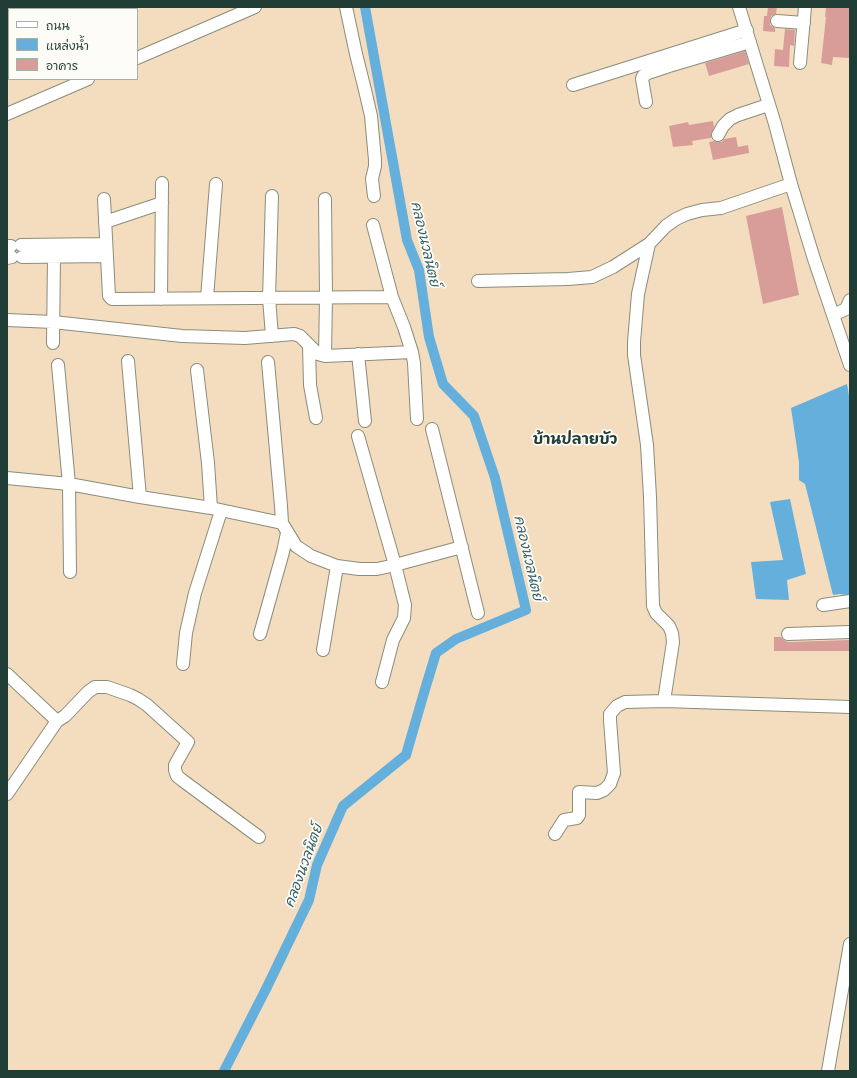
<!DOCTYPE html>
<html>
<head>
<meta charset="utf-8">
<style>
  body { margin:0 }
  #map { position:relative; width:857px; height:1078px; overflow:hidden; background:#f4ddbf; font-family:Delius,"Playpen Sans Thai",sans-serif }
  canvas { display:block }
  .frame { position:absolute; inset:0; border:8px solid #1f3d34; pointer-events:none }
  .legend { position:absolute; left:8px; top:8px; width:130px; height:72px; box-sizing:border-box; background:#fdfcf7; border:1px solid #a4b0a9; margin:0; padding:5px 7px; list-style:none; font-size:12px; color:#1f3d34 }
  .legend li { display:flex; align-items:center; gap:8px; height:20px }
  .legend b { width:20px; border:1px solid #a4b0a9 }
</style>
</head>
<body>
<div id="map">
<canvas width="857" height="1078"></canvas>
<div class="frame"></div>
<ul class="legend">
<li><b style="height:5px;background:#fff"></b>ถนน</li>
<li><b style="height:11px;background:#64afdc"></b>แหล่งน้ำ</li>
<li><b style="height:11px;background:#d89d99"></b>อาคาร</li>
</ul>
</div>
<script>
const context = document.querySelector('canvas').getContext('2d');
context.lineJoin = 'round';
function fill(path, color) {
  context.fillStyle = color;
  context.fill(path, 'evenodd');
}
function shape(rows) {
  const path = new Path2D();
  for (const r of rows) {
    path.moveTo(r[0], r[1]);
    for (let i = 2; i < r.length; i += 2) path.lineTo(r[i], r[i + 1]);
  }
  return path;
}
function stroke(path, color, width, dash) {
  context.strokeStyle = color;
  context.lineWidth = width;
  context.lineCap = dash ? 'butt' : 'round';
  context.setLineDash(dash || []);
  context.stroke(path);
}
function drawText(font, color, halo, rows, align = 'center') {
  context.font = font + ' Delius,"Playpen Sans Thai",sans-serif';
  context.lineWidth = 3.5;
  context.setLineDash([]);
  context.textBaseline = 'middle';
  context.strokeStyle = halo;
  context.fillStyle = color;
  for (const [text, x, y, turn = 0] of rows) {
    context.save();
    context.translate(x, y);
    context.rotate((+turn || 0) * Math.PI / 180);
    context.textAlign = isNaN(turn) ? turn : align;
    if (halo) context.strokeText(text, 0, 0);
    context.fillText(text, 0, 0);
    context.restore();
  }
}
fill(shape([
  [847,384,850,402,850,594,847,595,840,594,833,595,805,484,799,480,799,462,791,408],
  [790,499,806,574,787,580,789,600,756,599,751,562,783,560,770,502]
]), '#64afdc');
stroke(shape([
  [224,1071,266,989,309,900,317,865,343,806,406,755,423,696,436,653,456,639,526,610,495,478,474,416,443,384,429,337,419,270,407,240,365,7]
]), '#64afdc', 10);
fill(shape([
  [768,7,777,7,776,14,771,16,770,20,770,25,775,28,775,32,763,31,764,16,767,16],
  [826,7,850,7,850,58,833,57,832,65,821,63,826,17,825,17],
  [785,29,795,30,794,46,790,45,789,67,774,66,775,49,783,50],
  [745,51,749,64,709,76,705,63],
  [713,121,714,127,711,135,711,138,692,141,693,145,673,147,669,126,688,122,689,125],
  [736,137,738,147,748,145,749,153,713,160,709,142,714,141,719,142,722,142,724,139],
  [782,207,799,295,763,304,746,216],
  [774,637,781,637,784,640,788,642,850,640,850,651,774,651]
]), '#d89d99');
const street = shape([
  [15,7,16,9],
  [346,7,356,54,365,90,371,116,375,160,375,166,372,179,374,196],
  [739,7,775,124,791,184,814,259,850,365],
  [777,21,804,23],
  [137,58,255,7],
  [800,63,805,7],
  [573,85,747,30],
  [646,102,642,79,643,76,648,73,669,66,750,42],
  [7,114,88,79],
  [718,135,723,126,730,119,738,115,768,105],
  [272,196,269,298,272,336],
  [104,199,109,296,112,299,392,297],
  [105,222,162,203],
  [373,225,392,297,404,327,412,352,414,363,417,419],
  [21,245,106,244],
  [7,246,11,246],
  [22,257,107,256],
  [7,258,12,257],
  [478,281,568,279,592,277,613,267,649,244],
  [207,298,216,184],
  [161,299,162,183],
  [833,315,846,309,850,300],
  [7,320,53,322,182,336,245,338,294,334,300,336,318,354,325,356,412,352],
  [53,343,54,257],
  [309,345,310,385,316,418],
  [358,354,365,421],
  [325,356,326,297,325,199],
  [128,361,140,497],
  [268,362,281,506,282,523],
  [58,365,69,484,70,572],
  [197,370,208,463,211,508],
  [432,429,478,613],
  [358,436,395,565,405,605,404,618,393,640,382,682],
  [7,478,69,484,140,497,211,508,282,523,296,546,311,556,337,566,359,569,377,569,395,565,462,547],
  [823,605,850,601],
  [260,634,283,552,287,533],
  [788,634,850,632],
  [323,650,337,566],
  [183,664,186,633,195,593,221,511],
  [7,674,57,721,7,794],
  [664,701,673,642,672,633,669,626,656,613,653,606,650,497,647,445,634,355,634,342,638,294,649,244,666,226,676,219,687,214,702,210,721,208,791,184],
  [57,721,65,716,88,692,95,687,107,687,130,695,138,699,147,705,188,742,175,765,175,770,177,776,182,780,259,837],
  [555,834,564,820,577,818,579,815,579,792,597,793,604,790,610,784,614,773,610,720,610,714,617,706,625,702,664,701,850,707],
  [828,1071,850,944]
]);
stroke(street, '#8a8d7a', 14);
stroke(street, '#fff', 12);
drawText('italic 14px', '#345f66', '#fdfcf7', [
  ["คลองนวลนิตย์",425,244,77],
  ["คลองนวลนิตย์",528,558,77],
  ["คลองนวลนิตย์",304,866,-70]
]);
drawText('bold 15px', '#1f3d34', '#fdfcf7', [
  ["บ้านปลายบัว",575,440]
]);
</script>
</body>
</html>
